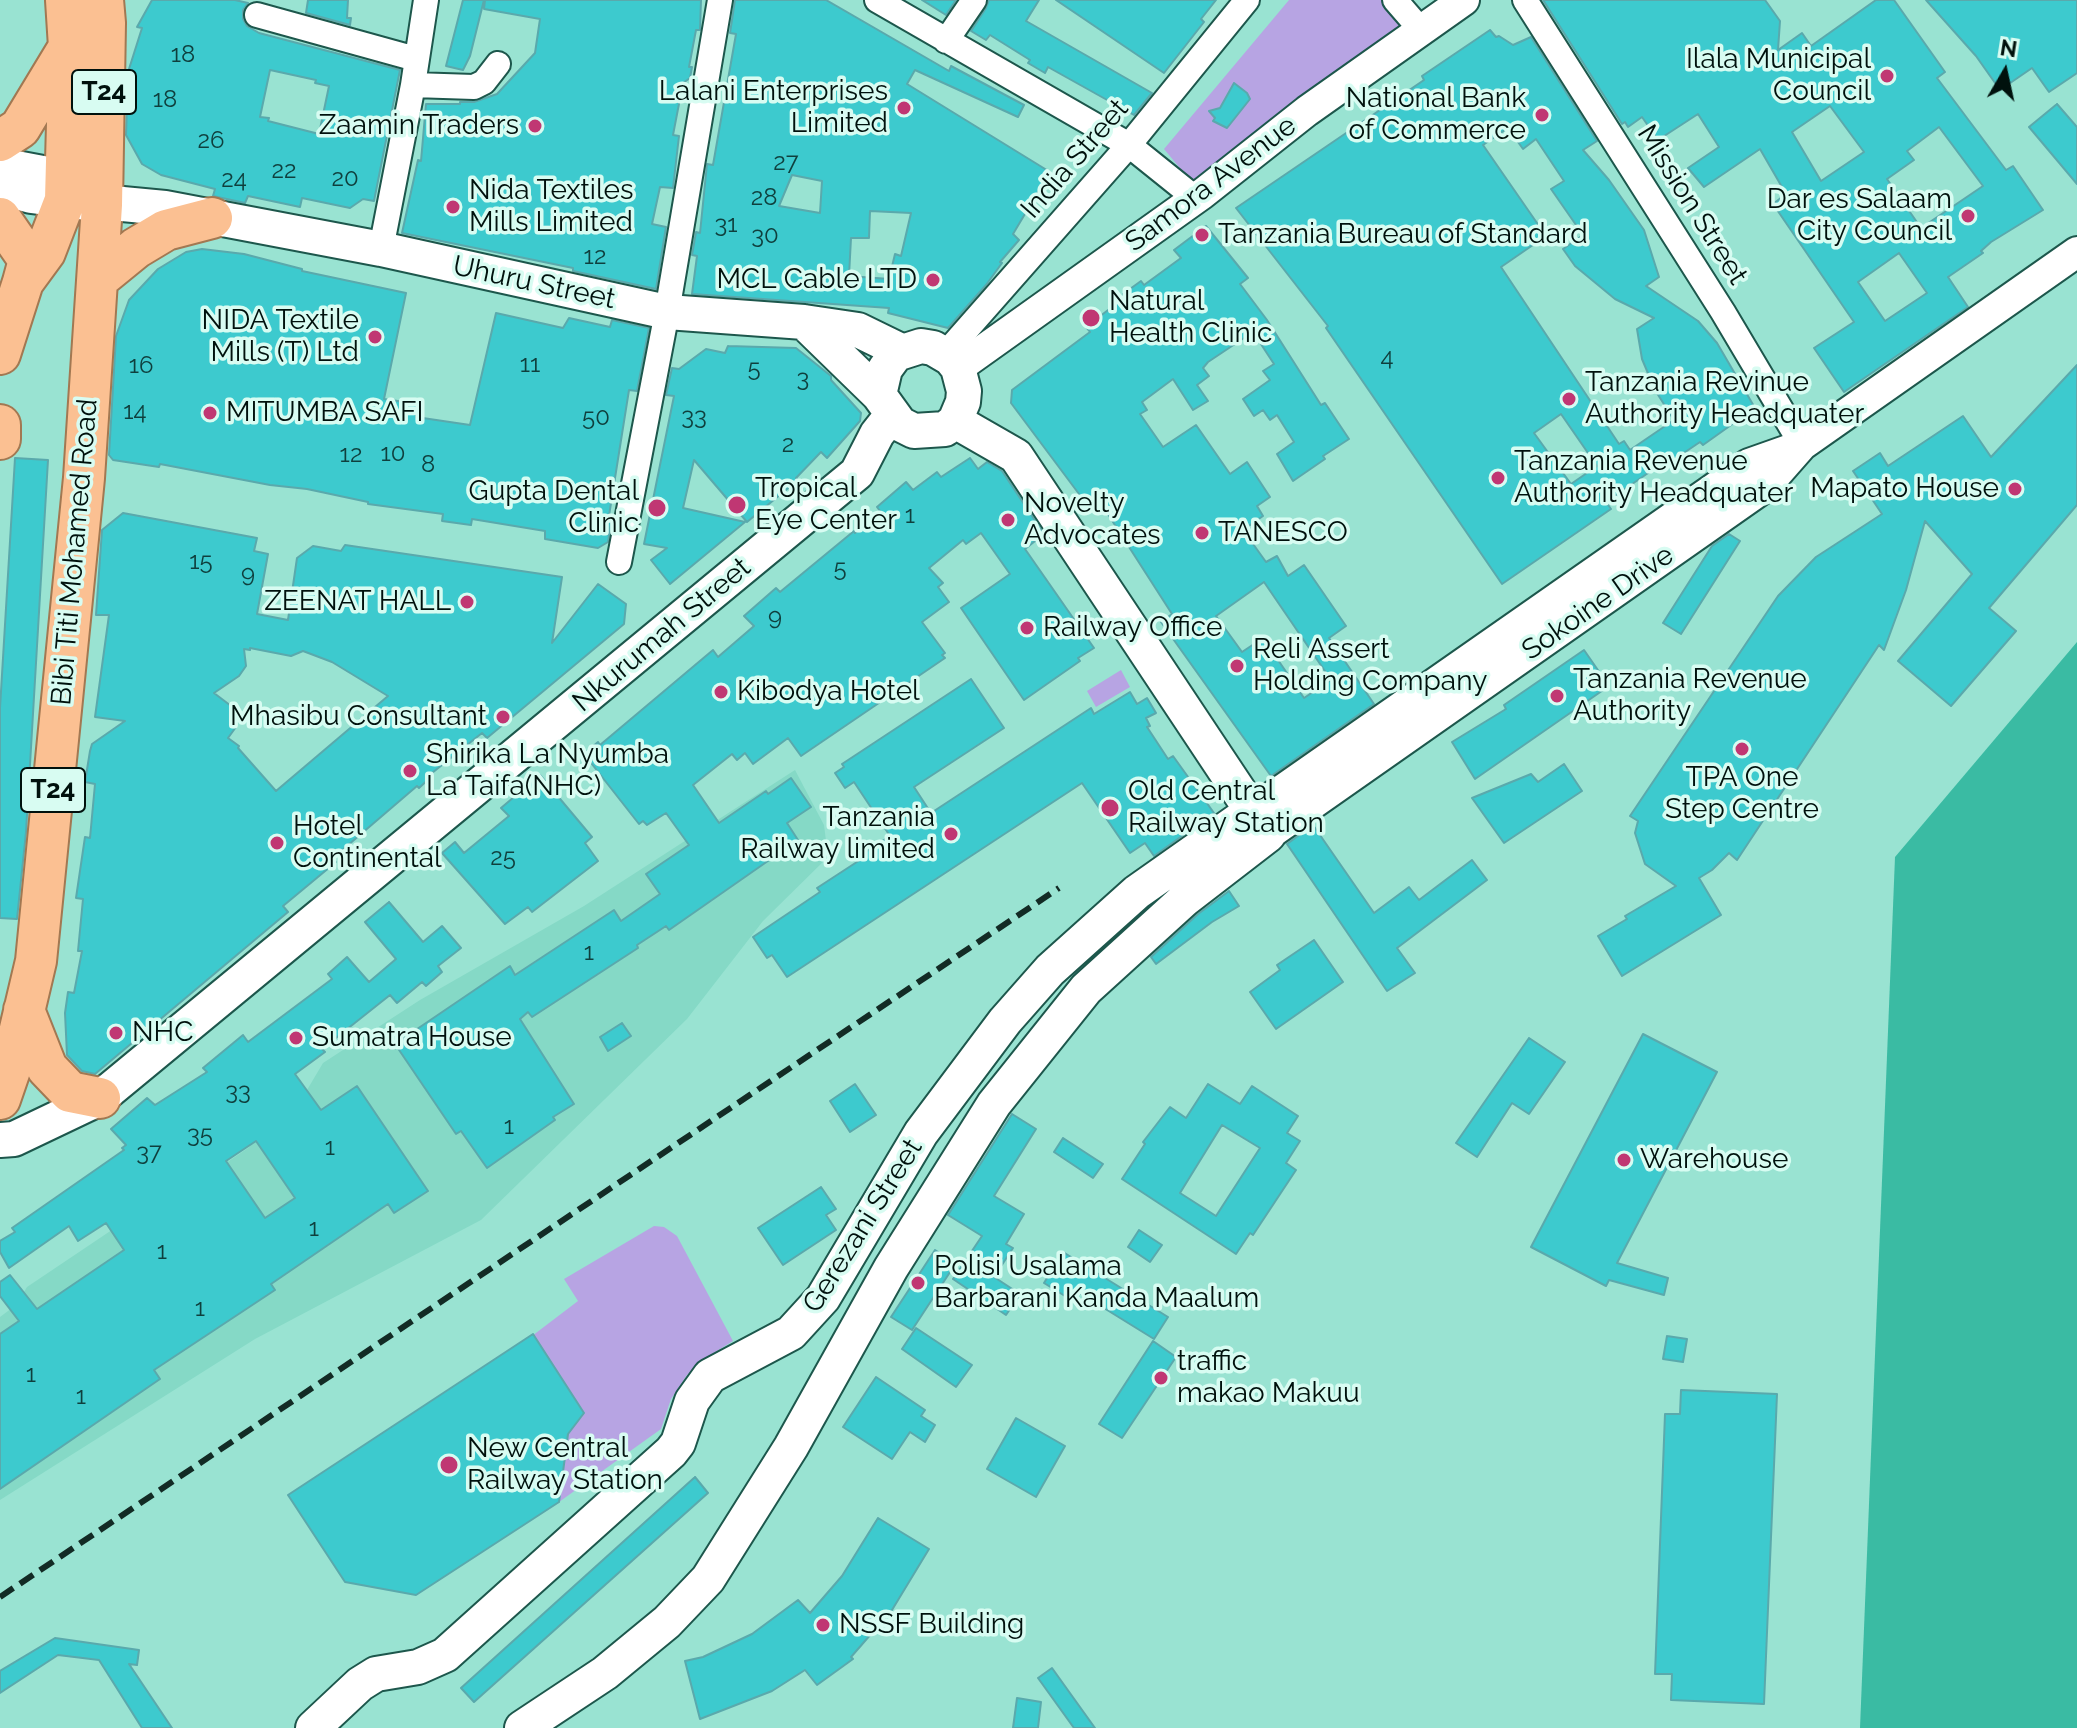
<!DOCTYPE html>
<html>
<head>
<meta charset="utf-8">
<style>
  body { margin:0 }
  #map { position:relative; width:2077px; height:1728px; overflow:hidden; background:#99e3d2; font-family:Raleway,sans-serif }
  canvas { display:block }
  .north { position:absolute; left:1965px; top:32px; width:80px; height:80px; -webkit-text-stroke:6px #d8fcf2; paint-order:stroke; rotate:9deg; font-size:22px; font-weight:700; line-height:32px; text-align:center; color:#00110d }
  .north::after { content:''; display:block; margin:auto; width:28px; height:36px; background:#00110d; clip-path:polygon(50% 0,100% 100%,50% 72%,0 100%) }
</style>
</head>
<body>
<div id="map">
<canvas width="2077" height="1728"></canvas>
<div class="north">N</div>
</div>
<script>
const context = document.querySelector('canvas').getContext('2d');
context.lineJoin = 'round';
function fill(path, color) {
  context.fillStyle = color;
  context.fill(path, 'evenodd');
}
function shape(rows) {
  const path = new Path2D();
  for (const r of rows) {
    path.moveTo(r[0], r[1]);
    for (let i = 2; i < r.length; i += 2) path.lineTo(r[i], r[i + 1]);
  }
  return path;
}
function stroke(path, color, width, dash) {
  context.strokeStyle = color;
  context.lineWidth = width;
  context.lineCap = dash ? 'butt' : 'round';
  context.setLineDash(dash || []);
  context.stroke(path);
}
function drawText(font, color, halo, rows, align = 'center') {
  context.font = font + ' Raleway,sans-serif';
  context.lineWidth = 7;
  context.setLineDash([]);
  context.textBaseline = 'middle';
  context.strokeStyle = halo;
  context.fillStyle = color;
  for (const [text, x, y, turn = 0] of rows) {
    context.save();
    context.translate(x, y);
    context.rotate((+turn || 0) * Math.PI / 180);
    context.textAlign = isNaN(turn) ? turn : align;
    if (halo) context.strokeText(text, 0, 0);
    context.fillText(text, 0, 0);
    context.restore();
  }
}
fill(shape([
  [795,770,824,825,828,857,763,921,687,1019,481,1220,255,1339,0,1500,0,1317,16,1305,27,1287,155,1201,160,1208,248,1148,307,1090,323,1063,420,1000,584,906]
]), '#85d9c6');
fill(shape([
  [1289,0,1386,0,1408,26,1194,185,1164,149],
  [1121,670,1130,687,1096,707,1087,691],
  [654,1226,664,1227,677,1236,733,1341,712,1354,687,1375,671,1399,661,1429,559,1502,568,1434,584,1413,532,1336,578,1301,564,1279]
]), '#b7a4e3');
fill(shape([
  [2077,642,2077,1728,1860,1728,1895,857]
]), '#3abba3');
const building = shape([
  [152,0,235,0,248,3,243,10,243,19,247,26,259,33,400,70,374,201,363,199,350,208,302,198,300,207,248,196,245,203,213,196,215,189,161,175,142,164,126,135,127,107,135,76,129,69,142,28,137,27,152,0],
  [270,70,316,80,315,83,329,86,319,134,268,121,269,118,260,117,270,70],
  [308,0,348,0,347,18,351,18,350,25,306,13,308,0],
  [463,0,484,0,470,56,463,70,446,66,463,0],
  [485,0,701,0,700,30,696,30,689,67,692,67,690,78,683,83,673,135,679,136,673,188,660,187,652,224,666,227,656,289,573,271,573,268,402,233,418,160,421,161,426,104,460,104,460,102,474,102,497,94,535,53,540,19,484,9,485,0],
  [735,0,826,0,949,71,951,66,1024,105,1018,117,915,70,907,84,1050,172,1013,234,1019,240,1000,262,1002,263,986,285,948,328,888,313,889,308,692,294,697,256,692,255,696,232,700,233,707,164,713,165,736,34,730,33,735,0],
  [792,175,822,181,820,213,779,206,792,175],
  [870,211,911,213,901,256,895,254,889,279,849,276,851,238,869,238,870,211],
  [922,0,956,0,946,15,922,0],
  [989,0,1039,0,1026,21,1152,93,1134,115,1048,67,1045,73,1028,63,1030,60,990,35,986,40,971,31,986,8,989,0],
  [1056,0,1216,0,1201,19,1204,22,1164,73,1056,0],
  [1543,0,1765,0,1780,21,1778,50,1802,33,1811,46,1876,0,1894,0,1945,72,1937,78,2006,170,2013,166,2043,210,1991,242,1981,251,1983,253,1948,277,1968,307,1844,392,1814,348,1854,322,1773,204,1786,194,1760,149,1704,187,1688,168,1719,147,1698,114,1658,140,1642,117,1628,127,1625,122,1622,124,1543,0],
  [1830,106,1864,152,1821,181,1792,132,1830,106],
  [1939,127,1983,186,1921,228,1887,179,1914,160,1907,151,1939,127],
  [1899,253,1927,293,1885,321,1858,282,1899,253],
  [1926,0,2077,0,2077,73,2049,92,2032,68,2000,90,1976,56,1926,0],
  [1490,30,1496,37,1499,36,1513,45,1531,37,1597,141,1583,150,1609,180,1644,230,1659,277,1646,286,1698,321,1717,343,1755,408,1703,445,1700,442,1669,463,1667,460,1606,502,1611,509,1502,584,1326,328,1328,326,1236,208,1424,80,1422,76,1490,30],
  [1508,128,1523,149,1536,139,1564,181,1551,189,1583,235,1563,249,1575,266,1615,299,1654,318,1637,329,1642,359,1655,390,1674,420,1630,450,1624,441,1619,444,1501,267,1546,236,1483,145,1508,128],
  [1561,414,1597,466,1571,484,1534,433,1561,414],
  [1234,83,1247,93,1250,99,1227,128,1213,121,1215,118,1209,111,1220,108,1234,83],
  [2057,104,2077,127,2077,184,2029,127,2057,104],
  [1206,226,1248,278,1240,284,1267,320,1321,405,1325,403,1349,439,1323,456,1325,459,1293,481,1277,454,1294,442,1277,415,1270,420,1263,410,1254,416,1243,399,1270,380,1263,371,1274,364,1253,332,1208,362,1203,368,1209,376,1197,385,1208,401,1193,410,1173,379,1142,402,1147,410,1140,414,1163,447,1196,425,1230,474,1247,462,1270,497,1257,506,1263,516,1243,530,1266,562,1277,556,1288,576,1304,565,1346,626,1329,638,1374,704,1271,776,1161,622,1172,614,1095,494,1085,502,1011,403,1012,390,1090,332,1086,327,1125,297,1123,294,1141,281,1144,285,1181,258,1174,250,1206,226],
  [1264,582,1331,680,1304,698,1263,638,1242,652,1216,616,1264,582],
  [202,249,244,254,302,269,302,271,406,293,384,399,418,404,416,417,470,425,496,313,563,328,569,318,610,327,612,320,649,328,637,391,629,390,608,522,611,522,608,542,598,548,545,539,545,531,472,519,471,525,442,521,443,514,368,504,368,502,307,489,270,485,160,464,159,467,113,460,109,455,116,336,129,300,158,269,186,252,202,249],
  [728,346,796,348,831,376,831,380,861,413,860,421,827,458,821,452,796,478,798,480,747,522,694,460,683,508,745,522,670,584,651,560,667,548,644,544,674,396,666,395,672,368,679,369,706,349,725,353,728,346],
  [2077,365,2077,505,1989,608,2016,631,1951,706,1898,661,1972,574,1925,521,1906,590,1884,650,1879,645,1737,860,1729,853,1712,870,1699,878,1721,915,1622,976,1598,936,1627,919,1625,916,1676,886,1645,864,1635,833,1638,821,1630,816,1778,596,1816,557,1882,514,1853,471,1880,453,1888,466,1963,416,1991,457,2077,365],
  [15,458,48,460,26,832,17,919,0,918,0,708,15,458],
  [970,458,978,469,987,462,1002,471,1044,534,1025,549,1094,648,1078,658,1080,661,1024,700,961,608,1010,574,981,533,966,544,963,540,929,568,943,583,938,587,949,602,922,622,945,653,942,655,945,658,801,756,788,738,753,764,745,753,737,760,732,754,693,785,719,823,766,791,768,794,791,778,811,807,787,823,798,840,669,930,666,926,637,945,638,948,532,1017,528,1012,520,1019,574,1104,553,1117,555,1120,487,1168,461,1131,456,1134,395,1044,510,966,515,975,614,910,621,921,660,894,646,874,689,845,666,813,647,825,643,821,639,824,584,754,598,742,600,745,713,650,718,657,754,626,744,616,776,588,780,592,854,531,855,533,880,511,877,507,906,482,913,490,937,472,941,477,970,458],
  [123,513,257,538,254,551,268,554,257,614,288,620,297,558,313,546,341,551,345,545,562,577,552,643,598,584,626,604,624,624,487,738,482,733,432,773,433,775,419,788,417,786,333,858,336,862,283,906,288,912,95,1074,82,1071,67,1055,65,1013,68,992,74,993,82,951,78,951,83,899,76,898,85,837,90,838,95,784,85,782,90,751,92,744,125,721,95,717,109,615,96,615,102,530,123,513],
  [250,648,291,656,303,651,332,662,388,696,276,791,238,748,239,746,228,738,236,727,239,712,214,693,239,676,246,666,244,649,250,650,250,648],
  [1729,534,1740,541,1681,634,1663,623,1712,546,1729,534],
  [1584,650,1609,686,1475,779,1452,742,1506,709,1504,705,1584,650],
  [971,679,1004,728,914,787,931,813,1091,708,1094,714,1130,692,1137,704,1147,698,1156,713,1146,718,1150,726,1147,727,1168,759,1173,756,1214,813,1154,856,1145,843,1130,853,1082,783,787,977,772,955,767,958,753,937,820,892,817,888,863,858,861,855,890,836,854,782,845,788,835,773,844,767,842,764,971,679],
  [1564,764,1582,791,1504,843,1472,798,1531,774,1538,782,1564,764],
  [540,775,592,837,585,843,598,861,532,912,528,907,505,924,442,853,455,842,464,853,509,816,501,808,540,775],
  [1313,825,1374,913,1409,887,1419,900,1472,860,1487,880,1397,948,1415,973,1387,991,1287,844,1313,825],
  [1229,891,1239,906,1212,922,1156,964,1151,957,1198,914,1229,891],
  [389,902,423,942,442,926,461,948,438,966,442,972,426,986,422,982,397,1003,390,995,322,1049,325,1052,295,1074,321,1110,357,1086,428,1191,394,1213,388,1204,271,1284,275,1290,154,1370,160,1379,0,1489,0,1334,19,1321,0,1296,0,1282,10,1275,37,1309,124,1250,106,1223,78,1241,69,1226,9,1268,0,1252,0,1241,15,1232,12,1228,124,1150,122,1148,126,1145,111,1129,147,1098,155,1105,207,1072,203,1068,243,1035,248,1042,332,979,328,974,347,957,369,982,396,959,365,922,389,902],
  [256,1141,295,1198,265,1218,226,1161,256,1141],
  [1314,940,1343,982,1276,1029,1250,992,1280,970,1277,965,1314,940],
  [622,1023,631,1036,608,1051,600,1037,622,1023],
  [1643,1034,1717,1072,1617,1263,1668,1278,1664,1295,1609,1280,1606,1286,1531,1247,1643,1034],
  [1529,1038,1565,1062,1529,1114,1512,1103,1477,1157,1456,1143,1529,1038],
  [855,1084,876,1115,850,1132,830,1101,855,1084],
  [1208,1084,1240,1104,1252,1086,1298,1116,1287,1133,1300,1141,1286,1163,1296,1170,1253,1235,1250,1233,1236,1254,1122,1179,1145,1144,1143,1142,1170,1107,1186,1118,1208,1084],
  [1222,1125,1260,1148,1216,1216,1180,1193,1222,1125],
  [1012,1114,1036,1129,994,1196,1024,1214,1006,1244,1013,1248,994,1277,1020,1294,1006,1315,953,1279,982,1236,948,1215,1012,1114],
  [1063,1138,1103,1164,1093,1178,1054,1152,1063,1138],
  [821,1187,836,1209,826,1215,836,1230,783,1265,758,1228,821,1187],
  [1139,1230,1162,1245,1150,1262,1128,1247,1139,1230],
  [935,1250,956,1263,912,1330,891,1317,935,1250],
  [1063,1252,1168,1317,1154,1339,1078,1292,1073,1301,1044,1283,1063,1252],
  [916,1328,972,1365,956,1387,902,1349,916,1328],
  [533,1334,584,1413,568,1434,559,1502,416,1595,345,1582,288,1495,533,1334],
  [1667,1336,1687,1339,1683,1362,1663,1359,1667,1336],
  [1153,1341,1176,1357,1122,1438,1099,1424,1153,1341],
  [876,1377,925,1410,921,1416,935,1425,925,1442,910,1432,892,1459,843,1427,876,1377],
  [1681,1390,1777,1394,1764,1704,1671,1700,1672,1674,1655,1674,1665,1414,1680,1414,1681,1390],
  [1016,1418,1065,1446,1036,1497,987,1469,1016,1418],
  [695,1477,708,1493,474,1702,461,1688,695,1477],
  [878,1518,929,1549,892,1610,851,1657,853,1659,817,1685,805,1670,772,1691,700,1719,685,1661,703,1657,752,1634,798,1600,810,1613,842,1576,878,1518],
  [55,1638,139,1650,137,1665,129,1664,172,1728,142,1728,99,1660,58,1655,0,1693,0,1671,55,1638],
  [1052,1668,1095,1728,1074,1728,1038,1678,1052,1668],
  [1017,1698,1041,1702,1038,1728,1013,1728,1017,1698]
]);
fill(building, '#3dcace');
stroke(building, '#5aa9ac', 2);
const minor = shape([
  [877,0,1129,145,1195,198],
  [1395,0,1421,30],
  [1525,0,1723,312,1802,445],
  [257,15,416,59],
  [946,41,974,0],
  [413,85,474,87,484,82,498,64],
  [381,249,413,85,426,0],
  [945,354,1129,145,1247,0],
  [619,562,667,312,720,0]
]);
const tertiary = shape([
  [958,368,1202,194,1307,111,1464,0],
  [1252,811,1749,464,1800,446],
  [1268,835,1766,486,1802,445,2077,252]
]);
const secondary = shape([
  [0,165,90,182],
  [0,187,31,196,102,205,112,203,165,208,381,249,667,312,804,322,858,330,901,351],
  [804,322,879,395,900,424,914,431,945,429,955,421,963,402,964,391,958,368,950,358,933,348,921,346,896,354,885,369,879,395],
  [0,1140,14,1139,100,1098,857,473,877,434,892,415],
  [313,1728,360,1684,376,1674,418,1667,445,1655,671,1452,678,1443,692,1401,710,1376,791,1333,823,1298,921,1133,1005,1021,1050,970,1137,892,1252,811],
  [522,1728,605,1673,667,1622,708,1579,791,1447,891,1268,994,1104,1086,989,1185,899,1268,835,1016,456,955,421]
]);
const trunk = shape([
  [0,141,20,128,69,47],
  [0,218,29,260,23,282],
  [98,279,136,248,166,230,212,218],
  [0,354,23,282,45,252,65,200,69,47,66,0],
  [0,425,0,439],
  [24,1010,47,1068,70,1092,100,1098],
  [0,1099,11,1067,36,961,84,478,102,205,105,23,103,0]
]);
stroke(minor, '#1d574c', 28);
stroke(tertiary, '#1d574c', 34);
stroke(secondary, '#1d574c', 38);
stroke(trunk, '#a27852', 44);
stroke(minor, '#fff', 24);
stroke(tertiary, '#fff', 30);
stroke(secondary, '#fff', 34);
stroke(trunk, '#fbc092', 40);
stroke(shape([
  [0,1597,1059,888]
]), '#132b25', 6, [16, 8]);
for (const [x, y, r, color] of [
  [1887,76,8,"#c03773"],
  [904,108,8,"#c03773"],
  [1542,115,8,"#c03773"],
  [535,126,8,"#c03773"],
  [453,207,8,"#c03773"],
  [1968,216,8,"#c03773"],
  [1202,235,8,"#c03773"],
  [933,280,8,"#c03773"],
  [1091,318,10,"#c03773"],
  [375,337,8,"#c03773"],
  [1569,399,8,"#c03773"],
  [210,413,8,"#c03773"],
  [1498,478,8,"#c03773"],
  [2015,489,8,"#c03773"],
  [737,505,10,"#c03773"],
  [657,508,10,"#c03773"],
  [1008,520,8,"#c03773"],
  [1202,533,8,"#c03773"],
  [467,602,8,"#c03773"],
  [1027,628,8,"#c03773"],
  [1237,666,8,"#c03773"],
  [721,692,8,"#c03773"],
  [1557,696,8,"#c03773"],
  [503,717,8,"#c03773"],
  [1742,749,8,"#c03773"],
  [410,771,8,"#c03773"],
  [1110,808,10,"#c03773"],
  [951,834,8,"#c03773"],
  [277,843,8,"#c03773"],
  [116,1033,8,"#c03773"],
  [296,1038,8,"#c03773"],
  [1624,1160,8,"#c03773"],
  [918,1283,8,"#c03773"],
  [1161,1378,8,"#c03773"],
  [449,1465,10,"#c03773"],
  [823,1625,8,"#c03773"]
]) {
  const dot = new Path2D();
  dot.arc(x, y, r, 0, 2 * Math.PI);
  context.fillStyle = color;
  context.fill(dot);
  stroke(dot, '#d8fcf2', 3);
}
drawText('24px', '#0f3f3d', null, [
  ["18",183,55],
  ["18",165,100],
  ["26",211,141],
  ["27",786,163],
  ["22",284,171],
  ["20",345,179],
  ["24",234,180],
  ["28",764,198],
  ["31",726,225],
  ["30",765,236],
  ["12",595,257],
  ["4",1387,358],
  ["11",530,365],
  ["16",141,366],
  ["5",754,369],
  ["3",803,379],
  ["14",135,412],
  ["33",694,417],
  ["50",596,418],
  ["2",788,445],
  ["10",393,454],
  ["12",351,455],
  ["8",428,465],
  ["1",910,516],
  ["15",201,562],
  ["5",840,569],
  ["9",248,575],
  ["9",775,618],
  ["25",503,858],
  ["1",589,953],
  ["33",238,1092],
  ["1",509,1127],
  ["35",200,1135],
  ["1",330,1148],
  ["37",149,1153],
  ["1",314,1229],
  ["1",162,1252],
  ["1",200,1309],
  ["1",31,1375],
  ["1",81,1397]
]);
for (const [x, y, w] of [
  [104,92,64],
  [53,790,64]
]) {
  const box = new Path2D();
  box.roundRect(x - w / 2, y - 22, w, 44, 6);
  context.fillStyle = '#d8fcf2';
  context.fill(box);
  stroke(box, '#00110d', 2);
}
drawText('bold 26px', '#00110d', null, [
  ["T24",104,92],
  ["T24",53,790]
]);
drawText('28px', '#00110d', '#d8fcf2', [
  ["Ilala Municipal",1871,60,"right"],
  ["Council",1871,92,"right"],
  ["Lalani Enterprises",888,92,"right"],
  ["Limited",888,124,"right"],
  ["National Bank",1526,99,"right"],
  ["of Commerce",1526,131,"right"],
  ["Zaamin Traders",519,126,"right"],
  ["Nida Textiles",469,191],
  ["Mills Limited",469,223],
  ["Dar es Salaam",1952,200,"right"],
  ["City Council",1952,232,"right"],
  ["Tanzania Bureau of Standard",1218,235],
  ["MCL Cable LTD",917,280,"right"],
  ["Natural",1109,302],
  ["Health Clinic",1109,334],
  ["NIDA Textile",359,321,"right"],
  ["Mills (T) Ltd",359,353,"right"],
  ["Tanzania Revinue",1585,383],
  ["Authority Headquater",1585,415],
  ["MITUMBA SAFI",226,413],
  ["Tanzania Revenue",1514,462],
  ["Authority Headquater",1514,494],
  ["Tropical",755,489],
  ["Eye Center",755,521],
  ["Mapato House",1999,489,"right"],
  ["Gupta Dental",639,492,"right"],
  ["Clinic",639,524,"right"],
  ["Novelty",1024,504],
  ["Advocates",1024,536],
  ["TANESCO",1218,533],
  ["ZEENAT HALL",451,602,"right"],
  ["Railway Office",1043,628],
  ["Reli Assert",1253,650],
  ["Holding Company",1253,682],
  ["Tanzania Revenue",1573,680],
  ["Authority",1573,712],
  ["Kibodya Hotel",737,692],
  ["Mhasibu Consultant",487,717,"right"],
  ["Shirika La Nyumba",426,755],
  ["La Taifa(NHC)",426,787],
  ["TPA One",1742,778,"center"],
  ["Step Centre",1742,810,"center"],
  ["Old Central",1128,792],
  ["Railway Station",1128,824],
  ["Tanzania",935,818,"right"],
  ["Railway limited",935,850,"right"],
  ["Hotel",293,827],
  ["Continental",293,859],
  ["NHC",132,1033],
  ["Sumatra House",312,1038],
  ["Warehouse",1640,1160],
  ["Polisi Usalama",934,1267],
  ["Barbarani Kanda Maalum",934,1299],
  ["traffic",1177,1362],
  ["makao Makuu",1177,1394],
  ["New Central",467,1449],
  ["Railway Station",467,1481],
  ["NSSF Building",839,1625]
], 'left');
drawText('28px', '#00110d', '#d8fcf2', [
  ["India Street",1075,159,-49],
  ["Samora Avenue",1211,184,-37],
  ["Mission Street",1692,205,58],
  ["Uhuru Street",534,283,12],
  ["Bibi Titi Mohamed Road",75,552,-85],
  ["Sokoine Drive",1598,603,-35],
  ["Nkurumah Street",662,635,-40],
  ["Gerezani Street",863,1226,-58]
]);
</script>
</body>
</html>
